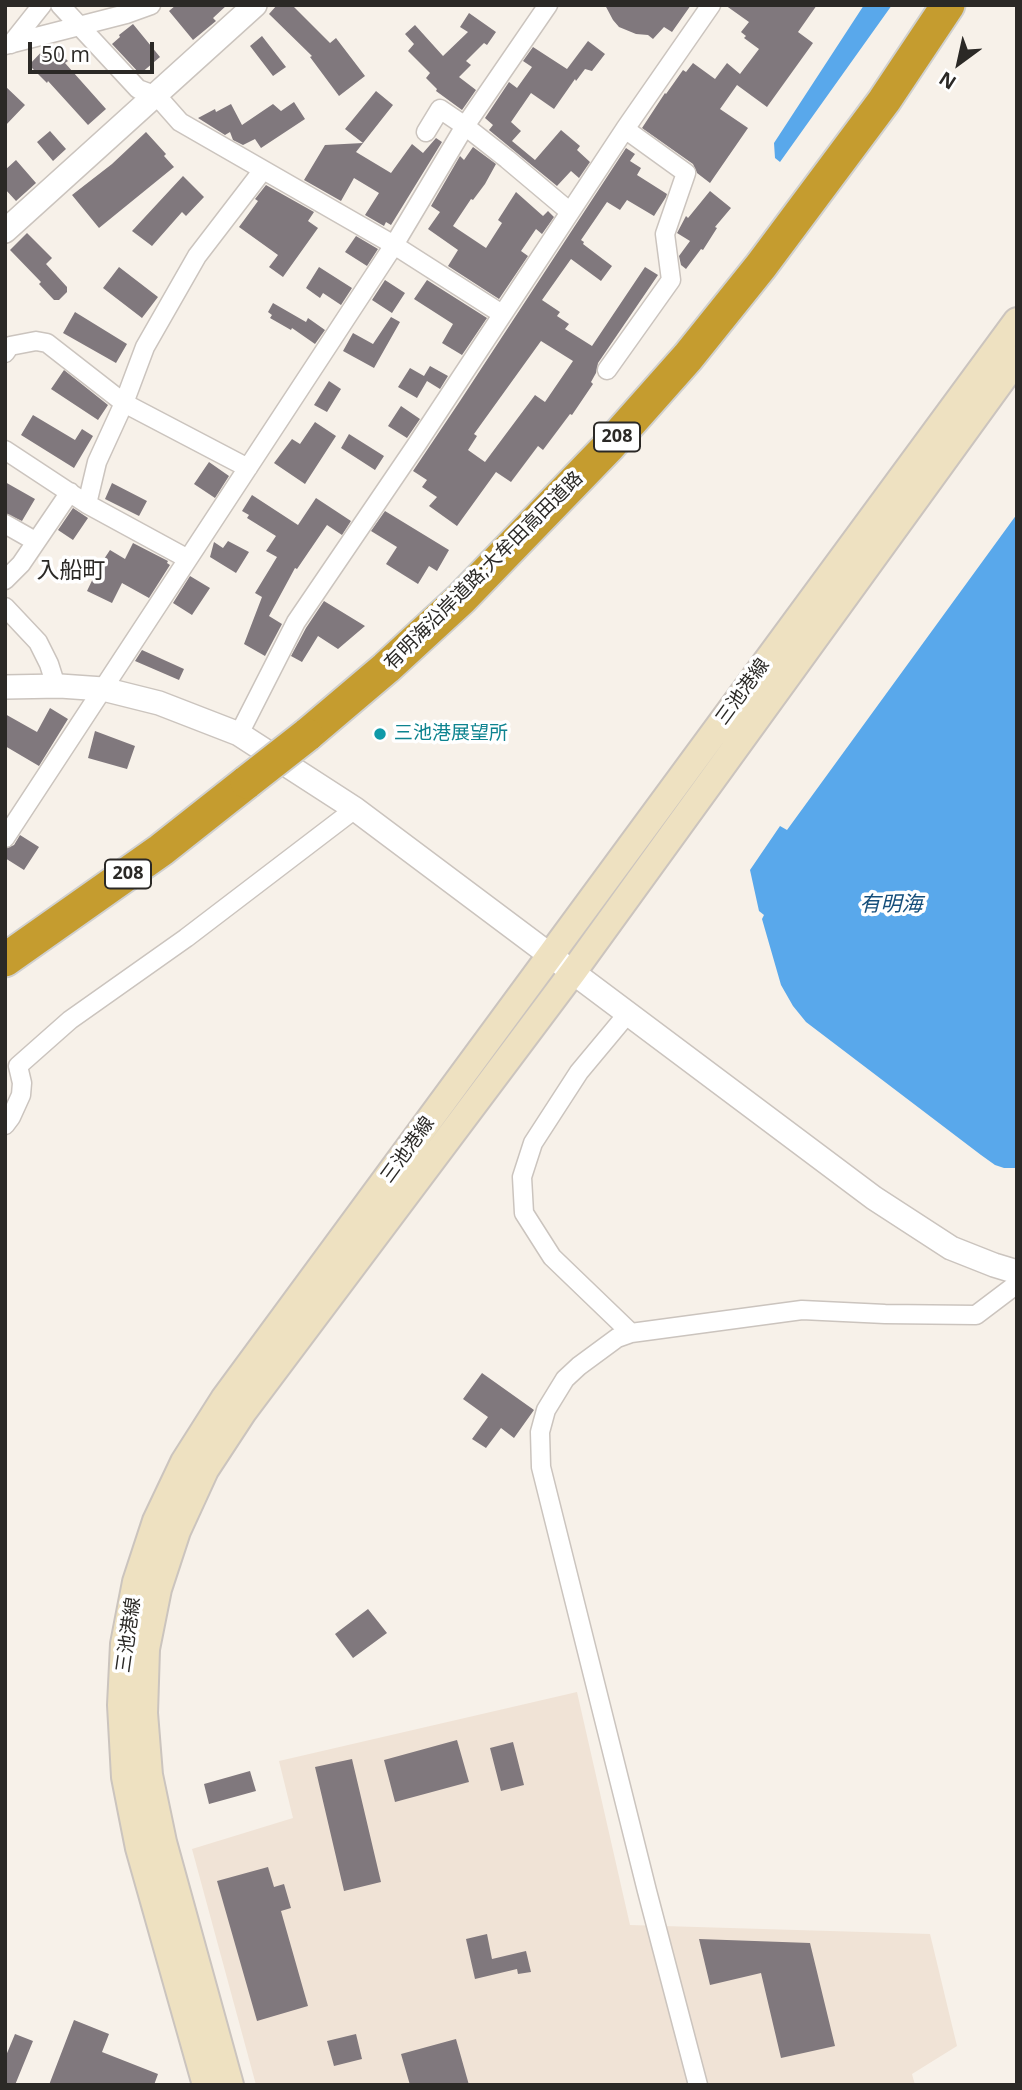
<!DOCTYPE html>
<html>
<head>
<meta charset="utf-8">
<style>
  body { margin:0 }
  #map { position:relative; width:1022px; height:2090px; overflow:hidden; background:#f7f1e9; font-family:"Open Sans",sans-serif }
  canvas { display:block }
  .frame { position:absolute; inset:0; border:7px solid #2b2926; pointer-events:none }
  .north { position:absolute; left:924px; top:28px; width:70px; height:70px; -webkit-text-stroke:5px #fff; paint-order:stroke; rotate:213deg; font-size:19px; font-weight:700; line-height:28px; text-align:center; color:#2b2926 }
  .north::after { content:''; display:block; margin:auto; width:24px; height:32px; background:#2b2926; clip-path:polygon(50% 0,100% 100%,50% 72%,0 100%) }
  .scale { position:absolute; left:28px; top:42px; width:126px; height:32px; box-sizing:border-box; border:4px solid #2b2926; border-top:0; padding-left:9px; font-size:21px; line-height:24px; white-space:nowrap; color:#2b2926; -webkit-text-stroke:5px #fff; paint-order:stroke }
</style>
</head>
<body>
<div id="map">
<canvas width="1022" height="2090"></canvas>
<div class="frame"></div>
<div class="north">N</div>
<div class="scale">50 m</div>
</div>
<script>
const context = document.querySelector('canvas').getContext('2d');
context.lineJoin = 'round';
function fill(path, color) {
  context.fillStyle = color;
  context.fill(path, 'evenodd');
}
function shape(rows) {
  const path = new Path2D();
  for (const r of rows) {
    path.moveTo(r[0], r[1]);
    for (let i = 2; i < r.length; i += 2) path.lineTo(r[i], r[i + 1]);
  }
  return path;
}
function stroke(path, color, width, dash) {
  context.strokeStyle = color;
  context.lineWidth = width;
  context.lineCap = dash ? 'butt' : 'round';
  context.setLineDash(dash || []);
  context.stroke(path);
}
function drawText(font, color, halo, rows, align = 'center') {
  context.font = font + ' "Open Sans","Noto Sans JP",sans-serif';
  context.lineWidth = 7;
  context.setLineDash([]);
  context.textBaseline = 'middle';
  context.strokeStyle = halo;
  context.fillStyle = color;
  for (const [text, x, y, turn = 0] of rows) {
    context.save();
    context.translate(x, y);
    context.rotate((+turn || 0) * Math.PI / 180);
    context.textAlign = isNaN(turn) ? turn : align;
    if (halo) context.strokeText(text, 0, 0);
    context.fillText(text, 0, 0);
    context.restore();
  }
}
fill(shape([
  [577,1692,630,1925,930,1934,957,2046,912,2074,915,2085,256,2085,192,1849,293,1818,279,1761]
]), '#f0e3d6');
fill(shape([
  [864,5,892,5,780,162,775,158,774,143],
  [1017,514,1017,1168,1004,1168,995,1165,981,1155,806,1022,793,1006,781,985,762,919,764,915,759,911,750,870,780,826,787,830]
]), '#59a8eb');
fill(shape([
  [176,5,227,5,213,18,216,21,193,40,169,11],
  [277,5,292,5,330,43,336,38,365,76,339,96,310,57,312,56,269,14],
  [605,5,691,5,672,32,664,27,653,39,648,35,636,34,619,27,613,20],
  [725,5,817,5,798,32,813,43,767,107,737,85,720,109,748,128,710,183,697,173,693,164,642,128,665,93,666,94,683,70,686,72,693,63,715,79,727,63,740,74,759,49,744,38,746,36,741,32,749,22],
  [469,13,496,32,487,45,484,43,466,61,471,65,459,77,476,90,462,110,436,91,437,89,426,78,430,73,408,51,414,44,405,34,415,25,443,56,468,32,460,27],
  [133,24,160,57,140,74,112,44,120,37,119,35],
  [262,36,286,67,273,76,250,46],
  [588,41,605,54,592,71,585,69,576,81,575,79,554,109,531,93,511,122,521,131,512,141,535,160,561,130,580,146,577,150,590,162,579,178,571,171,557,186,489,130,493,125,485,118,509,82,517,88,532,67,523,61,533,47,567,69],
  [51,45,68,61,65,63,106,109,88,125,48,81,47,83,29,65,47,46],
  [5,86,25,105,5,126],
  [376,91,393,105,356,152,391,173,412,144,423,153,436,138,442,142,391,225,386,222,384,226,365,215,379,193,354,178,341,201,304,180,325,145,363,143,345,129],
  [294,102,305,119,261,148,255,139,243,145,233,140,230,132,225,135,198,118,215,109,216,112,231,104,242,125,273,104,281,111],
  [50,131,66,149,53,161,37,142],
  [146,132,166,154,164,156,174,167,99,228,72,195,112,164],
  [473,147,496,164,485,184,473,200,471,199,453,226,486,248,502,223,498,220,516,192,543,216,548,211,554,217,542,234,536,229,521,251,528,256,499,299,448,266,458,250,428,229,440,212,431,206,460,156,464,160],
  [626,148,635,154,630,161,641,168,637,175,667,194,666,197,654,216,627,200,620,210,607,202,581,240,584,242,583,244,612,266,601,281,571,259,542,300,560,312,557,316,569,324,565,329,592,346,645,267,658,275,598,363,596,373,591,382,593,384,572,415,570,414,543,450,538,446,511,482,496,472,457,526,429,506,437,497,422,487,427,480,413,471,460,401],
  [541,341,573,361,545,402,535,395,485,462,468,450,477,436,474,434],
  [16,160,36,183,16,201,5,189,5,170],
  [183,176,204,197,186,216,182,212,152,246,132,231],
  [266,185,314,212,308,221,318,228,283,277,269,267,278,255,239,227,258,201,255,199],
  [710,191,731,208,715,227,717,228,703,250,701,249,686,269,681,265,679,256,690,241,677,233,686,216,688,218],
  [27,233,52,258,46,264,67,287,67,292,59,300,54,300,39,284,41,282,10,250],
  [356,236,378,249,367,266,345,252],
  [119,267,158,297,142,318,103,288],
  [319,267,352,288,341,305,323,293,320,298,306,288],
  [385,280,405,293,392,313,372,300],
  [427,280,487,318,462,355,442,343,453,324,414,299],
  [273,303,306,322,308,318,325,330,315,344,292,328,291,330,270,318,272,315,268,312],
  [75,312,127,344,116,363,63,333],
  [391,317,400,322,374,368,343,351,353,333,373,344],
  [430,366,448,376,440,389,427,381,417,398,398,387,410,368,424,376],
  [64,370,108,405,98,420,51,389],
  [329,381,341,389,327,412,314,405],
  [401,406,420,419,407,438,388,426],
  [33,415,75,440,82,429,93,436,74,468,21,435],
  [315,422,336,436,305,484,274,463,292,439,300,444],
  [349,434,384,456,375,470,341,448],
  [209,462,229,476,215,498,194,484],
  [5,482,35,499,22,521,5,513],
  [112,483,147,501,139,516,105,499],
  [252,495,298,525,316,498,351,521,342,535,327,525,297,569,295,568,269,616,282,624,265,656,244,644,262,597,255,593,277,557,266,551,276,536,247,518,249,515,242,511],
  [73,508,88,518,73,540,58,530],
  [385,511,449,550,437,571,429,566,418,584,386,564,397,547,371,531],
  [228,541,249,552,236,573,210,557,214,542,223,548],
  [133,543,168,561,167,563,170,565,149,598,122,583,112,603,87,591,98,568,110,550,125,559],
  [190,576,210,588,192,615,173,603],
  [324,601,365,626,338,649,318,636,302,662,291,656,306,628],
  [142,650,184,669,179,680,135,661],
  [50,708,68,719,39,766,5,746,5,714,37,732],
  [95,731,135,746,127,769,88,758],
  [20,835,39,847,24,870,5,858,5,849,14,845],
  [482,1373,534,1410,514,1438,501,1428,486,1448,472,1439,488,1417,463,1399],
  [368,1609,387,1633,353,1658,335,1634],
  [457,1740,469,1782,395,1802,384,1760],
  [513,1742,524,1785,501,1791,490,1748],
  [352,1759,381,1882,344,1891,315,1767],
  [250,1771,256,1791,209,1804,204,1784],
  [268,1867,274,1887,284,1884,291,1908,281,1911,308,2006,257,2021,217,1881],
  [487,1934,492,1959,526,1951,531,1972,518,1974,517,1969,475,1979,466,1939],
  [699,1939,810,1943,835,2046,781,2058,761,1973,710,1985],
  [74,2020,109,2034,102,2052,158,2074,154,2085,49,2085],
  [15,2034,33,2041,15,2085,5,2085,5,2058],
  [356,2034,362,2059,334,2066,327,2041],
  [456,2039,469,2085,410,2085,401,2054]
]), '#80787d');
const minor = shape([
  [60,5,138,89,157,96,180,122,394,245,502,314],
  [11,44,42,5],
  [5,45,126,14,151,5],
  [426,132,440,109,465,126,507,159,570,212],
  [5,353,10,346,36,341,47,343,124,403,248,468],
  [607,370,671,280,665,234,686,173,625,129],
  [5,450,87,504,188,559],
  [87,504,97,462,124,403,145,347,197,256,263,170],
  [5,524,35,541],
  [5,580,21,564,70,492],
  [5,607,38,642,49,664,56,686],
  [239,734,296,622,417,444,625,129,711,5],
  [5,838,394,245,465,126,548,5],
  [629,1012,579,1072,533,1143,522,1177,524,1213,552,1257,631,1333],
  [5,1125,11,1117,21,1095,22,1083,18,1066,70,1020,186,938,355,809],
  [698,2085,647,1891,541,1467,540,1432,546,1410,565,1379,579,1366,617,1338,631,1333,802,1310,885,1314,976,1315,1017,1284]
]);
const tertiary = shape([
  [5,231,255,5],
  [5,687,60,686,103,689,159,703,239,734,355,809,874,1198,951,1248,994,1265,1017,1272]
]);
const secondary = shape([
  [206,2085,139,1848,125,1777,121,1705,124,1644,136,1582,156,1521,184,1462,224,1399,1017,321],
  [230,2085,163,1842,149,1775,144,1713,146,1649,158,1589,177,1531,205,1470,243,1412,573,972,1017,359]
]);
const motorway = shape([
  [307,735,386,668,462,598,609,446,688,357,761,266,884,101,948,5],
  [5,960,161,850,247,782]
]);
stroke(minor, '#cbc4be', 21);
stroke(tertiary, '#cbc4be', 26);
stroke(secondary, '#cbc4be', 30);
stroke(motorway, '#d0d0cf', 37);
stroke(minor, '#fff', 18);
stroke(tertiary, '#fff', 23);
stroke(secondary, '#eee1c1', 26);
stroke(motorway, '#c59c2f', 33);
const motorwayBridge = shape([
  [247,782,307,735]
]);
stroke(motorwayBridge, '#d0d0cf', 37, []);
stroke(motorwayBridge, '#c59c2f', 33);
for (const [x, y, r, color] of [
  [380,734,7,"#0f9aa8"]
]) {
  const dot = new Path2D();
  dot.arc(x, y, r, 0, 2 * Math.PI);
  context.fillStyle = color;
  context.fill(dot);
  stroke(dot, '#fff', 2.5);
}
for (const [x, y, w] of [
  [617,437,46],
  [128,874,46]
]) {
  const box = new Path2D();
  box.roundRect(x - w / 2, y - 14.5, w, 29, 5);
  context.fillStyle = '#fff';
  context.fill(box);
  stroke(box, '#2b2926', 2);
}
drawText('bold 18px', '#2b2926', null, [
  ["208",617,437],
  ["208",128,874]
]);
drawText('19px', '#2b2926', '#fff', [
  ["有明海沿岸道路;大牟田高田道路",484,571,-45],
  ["三池港線",743,692,-54],
  ["三池港線",408,1150,-54],
  ["三池港線",129,1635,-82]
]);
drawText('19px', '#0d838f', '#fff', [
  ["三池港展望所",394,734]
], 'left');
drawText('italic 21px', '#154e7a', '#fff', [
  ["有明海",891,905]
]);
drawText('23px', '#2b2926', '#fff', [
  ["入船町",71,571]
]);
</script>
</body>
</html>
